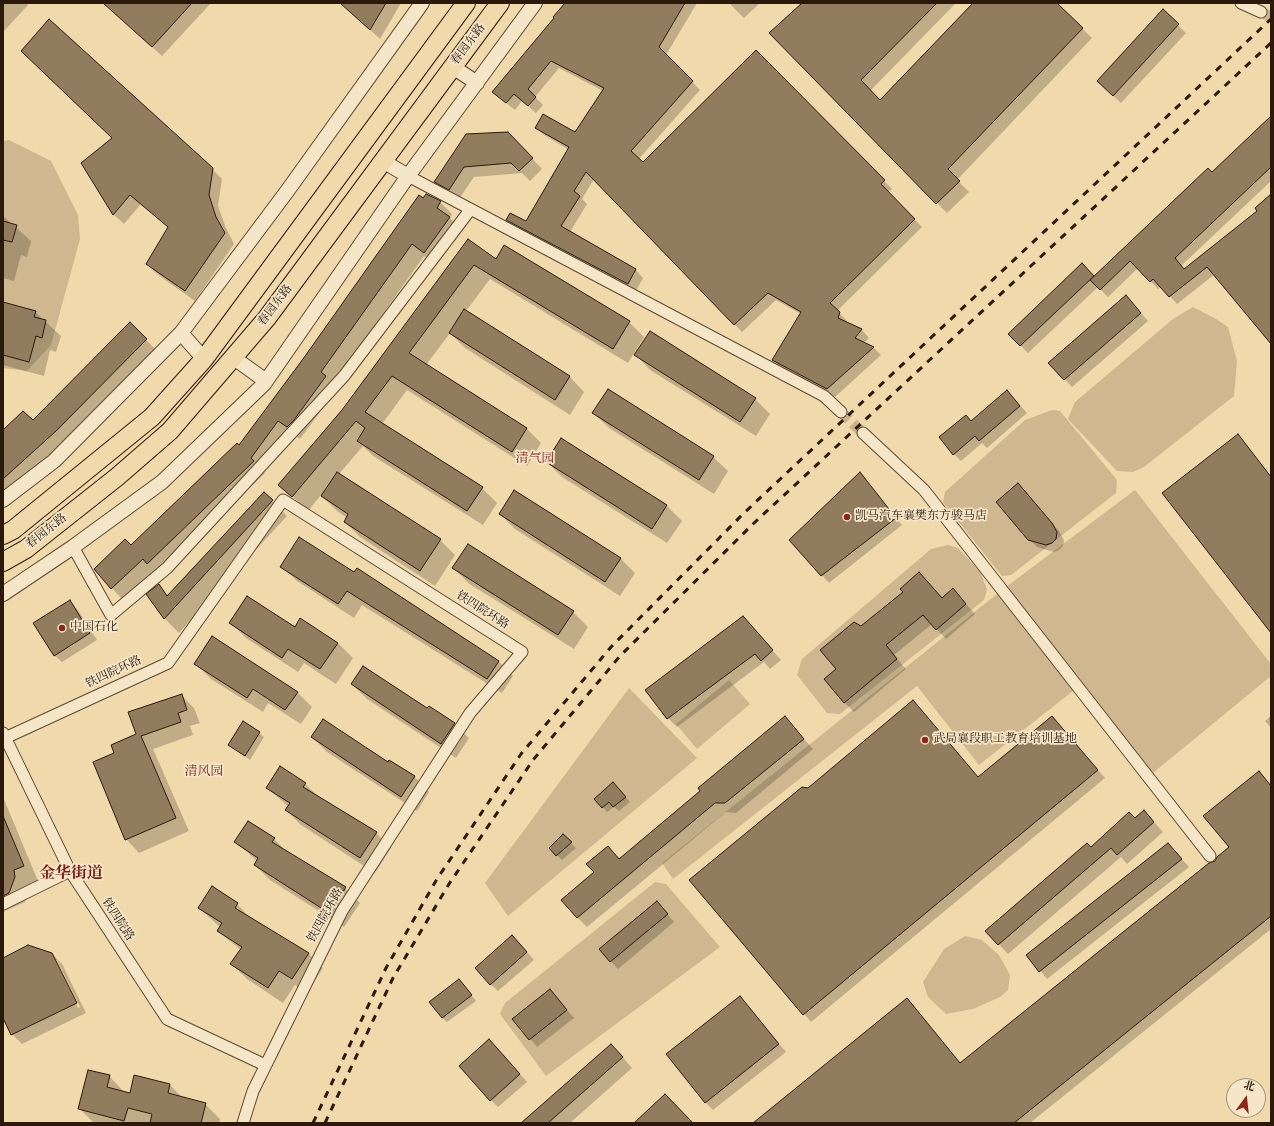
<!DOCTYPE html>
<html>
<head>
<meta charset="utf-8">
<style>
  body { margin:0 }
  #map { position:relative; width:1274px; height:1126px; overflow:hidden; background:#f0d9aa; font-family:Vollkorn,"Noto Serif SC",serif }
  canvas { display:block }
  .frame { position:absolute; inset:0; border:4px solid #2b190c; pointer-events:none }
  .north { position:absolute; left:1226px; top:1078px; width:40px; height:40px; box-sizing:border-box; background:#f5e6c8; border:1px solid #a4947d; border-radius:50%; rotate:15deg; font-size:11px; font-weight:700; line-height:16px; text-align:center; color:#2b190c }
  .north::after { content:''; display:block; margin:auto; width:14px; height:18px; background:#8f2418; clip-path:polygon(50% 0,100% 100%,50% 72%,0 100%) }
</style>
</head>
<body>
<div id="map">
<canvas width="1274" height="1126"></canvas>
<div class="frame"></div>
<div class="north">北</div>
</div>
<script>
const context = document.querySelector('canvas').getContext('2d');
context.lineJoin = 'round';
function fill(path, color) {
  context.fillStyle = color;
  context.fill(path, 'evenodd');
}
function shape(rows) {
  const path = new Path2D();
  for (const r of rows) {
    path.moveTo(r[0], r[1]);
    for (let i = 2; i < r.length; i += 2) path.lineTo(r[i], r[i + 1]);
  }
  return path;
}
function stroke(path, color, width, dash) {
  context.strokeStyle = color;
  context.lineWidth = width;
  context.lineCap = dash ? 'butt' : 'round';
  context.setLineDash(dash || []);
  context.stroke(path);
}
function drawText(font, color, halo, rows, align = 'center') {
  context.font = font + ' Vollkorn,"Noto Serif SC",serif';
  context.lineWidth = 3.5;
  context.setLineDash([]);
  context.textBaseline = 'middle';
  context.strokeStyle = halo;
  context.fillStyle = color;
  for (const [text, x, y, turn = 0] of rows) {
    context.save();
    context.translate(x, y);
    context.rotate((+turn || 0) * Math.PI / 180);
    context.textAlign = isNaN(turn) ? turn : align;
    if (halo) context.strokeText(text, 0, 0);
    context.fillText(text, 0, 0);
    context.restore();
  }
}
fill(shape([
  [9,140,51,161,78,215,80,239,51,345,27,371,3,368,3,141],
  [1193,307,1216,319,1228,327,1237,361,1234,396,1144,467,1133,472,1117,471,1068,419,1075,402,1173,319],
  [1052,410,1060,411,1117,480,1116,493,1011,575,1002,576,943,502,945,492,1025,420],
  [1135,490,1271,664,1271,676,1148,777,1078,687,979,765,917,686,673,879,662,863,1002,590],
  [948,545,958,548,981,573,987,590,984,600,840,714,827,713,797,675,802,659,931,549],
  [729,680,750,704,697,749,676,724],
  [629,688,697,758,508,916,485,883],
  [655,882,666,884,720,947,546,1076,500,1014,505,1003],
  [965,936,982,940,999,955,1010,975,1008,990,1000,997,973,1009,946,1014,928,997,923,982,944,949]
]), '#cfb88f');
fill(shape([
  [3,3,26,3,28,5,3,32],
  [104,3,211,3,162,56],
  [341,3,401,3,380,39],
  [566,3,697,3,666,55,700,90,638,160,643,163,756,52,892,189,888,192,922,227,837,311,847,321,846,323,862,330,869,338,864,343,874,348,881,355,835,397,781,368,773,360,801,314,776,300,742,332,594,179,582,199,587,204,570,232,636,270,643,278,636,291,515,227,507,220,526,222,569,150,544,135,537,128,576,134,603,91,559,68,535,97,543,105,536,113,522,101,515,110,501,99],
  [729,3,760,3,744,18],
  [804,3,956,3,870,91,880,101,974,3,1056,3,1092,38,957,180,969,192,947,213,770,33],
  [1163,11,1186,33,1121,103,1105,88],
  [1271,117,1271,181,1181,266,1184,270,1259,211,1271,196,1271,342,1215,274,1177,304,1161,286,1158,289,1138,268,1108,297,1098,287,1028,353,1009,334,1082,264,1094,277,1212,173],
  [508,133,542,169,530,181,522,173,474,177,459,199,446,192,436,182],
  [82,163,212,169,222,179,218,206,226,228,234,244,195,301,157,274,147,264,169,228,141,204,124,224,114,215],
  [427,195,440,202,452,214,450,218,461,230,437,264,424,256,333,384,337,389,300,439,290,432,263,470,265,473,160,575,155,570,123,600,95,570,131,546,239,446],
  [3,216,31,241,27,257,21,255,14,281,3,278],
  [469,241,496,261,629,322,644,337,628,363,490,279,466,311,570,377,584,392,570,415,465,348,450,333,426,365,526,428,541,443,527,466,407,390,382,424,482,488,497,503,483,525,373,456,363,446,339,474,440,540,455,555,435,586,360,537,345,522,347,518,337,511,321,495,308,511,280,485,343,410],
  [1133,304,1148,321,1072,387,1050,363],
  [3,305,35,312,61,336,56,352,50,350,44,376,3,365],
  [130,324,158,352,3,501,3,431,33,422],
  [636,355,755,399,770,414,756,436,650,370],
  [1007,391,1027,413,987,448,982,443,961,461,954,454,971,422],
  [594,413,713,457,728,471,714,494,609,428],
  [561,439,667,506,682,521,667,543,562,477,547,462],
  [860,473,902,525,829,583,791,540],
  [1026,492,1059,531,1064,540,1063,546,1059,550,1054,552,1037,547,1029,539],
  [264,493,287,516,179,633,165,619,148,595,159,586,169,596],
  [500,514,620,558,635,573,620,596,515,529],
  [300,539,498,661,513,676,502,693,362,605,354,618,297,581,282,567],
  [454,568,573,612,588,627,574,649,468,583],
  [928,583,942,598,953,589,975,614,946,639,932,624,894,655,906,669,854,712,844,702,837,669,861,628],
  [70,601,77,609,97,640,62,662,54,655],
  [743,617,781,660,770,669,764,662,677,727,668,718],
  [231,623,295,628,338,643,353,658,336,684,304,663,298,672,246,638],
  [196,664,297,692,312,707,301,724,268,703,263,712,211,679],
  [352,684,454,724,469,738,456,758,367,699],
  [181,695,194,708,200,723,190,726,193,735,153,749,189,831,139,853,126,839,116,754],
  [1271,716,1271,728,1265,721],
  [1052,717,1105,778,811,1022,691,880,809,789,978,778],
  [785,718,813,749,736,813,726,812,587,927,577,917,595,873,608,847,620,859,702,791],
  [259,733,264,737,250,760,229,745],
  [312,737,388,763,389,761,415,777,429,792,417,811,327,752],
  [280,768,305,784,320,798,376,833,391,848,375,873,301,825,286,810,289,807,267,788],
  [1258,772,1271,786,1271,929,1030,1123,757,1123,961,1064,1215,862,1230,848],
  [618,788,630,802,619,811,614,807,607,812,603,807],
  [3,797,38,881,28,885,30,892,25,902,3,912],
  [1135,819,1153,821,1163,832,1127,864,1121,857,1008,954,987,931,1091,848],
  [563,836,576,848,562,860,550,848],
  [274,839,289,854,345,888,360,903,344,927,270,880,255,865,257,861,236,842],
  [1168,844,1189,867,1047,979,1028,955],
  [237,904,252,920,308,953,323,968,307,993,295,985,283,1003,247,979,232,964,241,950,218,931,220,927,199,908],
  [664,910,674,922,618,969,600,949],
  [520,944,534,960,498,991,490,984],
  [52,954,62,964,86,1013,22,1044,12,1034,3,1016,3,959],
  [55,960,57,960,80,1007,78,1008],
  [463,985,476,1001,447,1022,442,1018],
  [550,990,574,1018,537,1047,514,1019],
  [740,997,786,1052,713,1110,705,1102],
  [497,1048,527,1082,498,1107,491,1100],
  [621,1055,632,1068,570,1123,522,1123],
  [109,1076,124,1092,130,1094,170,1085,183,1098,205,1104,220,1119,219,1123,94,1123,79,1108]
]), '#0003');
const building = shape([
  [103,3,192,3,152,47,103,3],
  [340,3,386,3,370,30,340,3],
  [565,3,685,3,659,47,693,81,631,151,643,162,756,50,885,180,881,184,915,219,830,303,840,312,838,318,862,329,855,338,874,347,827,389,772,360,801,312,768,293,734,325,586,172,574,191,580,196,561,226,636,269,628,284,506,220,510,213,526,221,569,147,535,128,543,114,575,132,604,88,551,61,528,89,536,97,528,106,514,94,506,103,492,92,554,18,553,17,565,3],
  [802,3,937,3,861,80,880,100,973,3,1057,3,1083,28,948,169,960,181,936,204,769,33,802,3],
  [1163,9,1179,24,1113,96,1097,81,1163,9],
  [49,19,213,168,209,195,216,217,225,233,185,291,146,264,168,227,130,195,113,215,81,163,112,138,21,51,49,19],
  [1271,116,1271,167,1175,258,1184,269,1257,211,1255,208,1271,194,1271,344,1207,267,1169,297,1153,279,1150,282,1130,261,1100,290,1090,280,1208,168,1212,172,1271,116],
  [508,132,533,158,519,171,511,163,464,167,449,190,434,182,466,134,508,132],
  [426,194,441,201,437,208,450,217,424,253,412,244,321,372,326,376,294,420,287,427,278,421,251,458,254,461,147,564,143,559,111,589,94,569,125,539,131,545,237,443,239,445,303,359,419,195,423,198,426,194],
  [3,221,17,225,12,242,3,240,3,221],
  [468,239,496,259,504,245,630,321,613,349,474,265,409,353,527,428,512,452,392,376,365,412,483,487,467,511,357,441,365,428,356,421,292,497,278,485,342,410,468,239],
  [1082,263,1094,276,1020,346,1008,334,1082,263],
  [1126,295,1141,313,1064,380,1048,363,1126,295],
  [3,302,36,311,34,317,46,320,42,338,36,336,29,362,3,355,3,302],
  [464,309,570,376,555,400,449,333,464,309],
  [130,322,147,339,56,431,3,479,3,430,23,411,33,420,130,322],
  [650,331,756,398,740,422,634,355,650,331],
  [608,389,714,456,699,480,592,413,608,389],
  [1007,390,1020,406,979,441,975,436,953,455,939,437,966,415,971,421,1007,390],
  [1238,434,1271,477,1271,633,1162,493,1238,434],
  [561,438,667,505,652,529,546,462,561,438],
  [337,472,441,539,420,571,344,522,348,514,321,496,337,472],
  [860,472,896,518,821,576,789,540,860,472],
  [1018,483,1052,523,1057,532,1056,539,1052,543,1046,545,1028,540,996,502,1018,483],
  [514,490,621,558,605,582,499,514,514,490],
  [264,492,273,500,164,619,146,594,159,584,167,596,264,492],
  [299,537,354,572,357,568,499,661,487,679,347,591,338,604,280,567,299,537],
  [468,544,574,611,558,635,452,568,468,544],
  [919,572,942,598,953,588,966,604,936,630,923,615,886,645,897,659,844,703,824,679,836,669,820,650,854,622,861,626,903,592,900,589,919,572],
  [247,596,295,627,300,618,338,643,320,669,288,649,282,658,229,623,247,596],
  [70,600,90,633,54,656,33,623,70,600],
  [743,616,773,650,761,661,755,654,667,719,645,690,743,616],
  [212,636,298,692,285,710,253,689,247,698,194,664,212,636],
  [363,666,427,708,429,706,455,723,441,744,351,684,363,666],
  [182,694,187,710,178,713,181,722,141,736,176,818,125,840,93,762,114,753,111,745,136,734,128,712,182,694],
  [913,700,978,777,1052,716,1098,770,803,1015,689,880,802,787,808,788,913,700],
  [785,716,804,739,725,803,715,803,577,918,561,900,594,872,586,864,608,846,619,859,700,791,698,788,785,716],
  [323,719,388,762,389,760,415,776,401,797,311,737,323,719],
  [243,721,260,732,245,756,228,745,243,721],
  [280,766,306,783,303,787,377,832,360,858,285,810,290,803,266,788,280,766],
  [1259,771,1271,786,1271,916,1014,1123,753,1123,907,998,960,1063,1209,863,1215,861,1217,857,1229,847,1203,816,1259,771],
  [613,782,626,797,613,807,609,802,602,808,594,799,613,782],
  [1144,810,1154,822,1117,855,1111,848,998,945,985,931,1087,843,1091,847,1129,812,1135,818,1144,810],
  [3,816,24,866,14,870,15,877,9,893,3,896,3,816],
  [248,821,275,838,272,842,346,887,329,913,254,865,258,858,234,842,248,821],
  [563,834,572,842,556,856,549,848,563,834],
  [1168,843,1182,859,1039,972,1026,955,1168,843],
  [212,886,238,903,235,908,309,953,292,979,279,971,268,988,230,964,242,947,217,931,222,923,198,908,212,886],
  [657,901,668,914,610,962,599,949,657,901],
  [512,935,527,952,490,985,475,968,512,935],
  [28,945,52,953,77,1003,11,1035,3,1018,3,958,28,945],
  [459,979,472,995,442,1018,429,1002,459,979],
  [550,989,567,1010,529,1040,512,1019,550,989],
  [740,996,779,1044,705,1103,666,1054,740,996],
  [489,1039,520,1074,490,1101,459,1066,489,1039],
  [611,1044,623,1057,548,1123,521,1123,611,1044],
  [88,1070,110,1075,107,1087,130,1093,134,1075,170,1084,168,1093,206,1103,201,1123,150,1123,152,1114,128,1108,124,1121,78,1109,88,1070],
  [665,1094,693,1123,634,1123,665,1094]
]);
fill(building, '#917d5e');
stroke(building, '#2b190c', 1);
stroke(shape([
  [1261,12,1271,17],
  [841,412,863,433]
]), '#c9b38a', 11, [11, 5.5]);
const minor = shape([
  [1241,3,1261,12],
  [408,176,824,396,841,412],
  [863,433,924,490,1210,856],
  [73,547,111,615,167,568,344,376,470,210],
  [3,733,70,871,167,1019,265,1065],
  [5,738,168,663,283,500,522,652,470,713,342,911,253,1091,243,1123],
  [3,904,70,871]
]);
const tertiary = shape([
  [453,67,477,83],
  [383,161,408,176],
  [181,333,204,359],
  [234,358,266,381],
  [3,500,54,461,181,333,288,190,422,3],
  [3,594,73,547,162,482,264,384,408,176,535,3]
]);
const primary = shape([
  [3,535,13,530,152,417,204,359,466,3],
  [3,562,26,549,117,477,170,431,267,318,500,3]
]);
stroke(minor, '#5c4934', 13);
stroke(tertiary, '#5c4934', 16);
stroke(primary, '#2b190c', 20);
stroke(minor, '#f5e6c8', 11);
stroke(tertiary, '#f5e6c8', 14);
stroke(primary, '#f0d9aa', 18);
stroke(shape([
  [313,1123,386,968,437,879,521,754,611,647,744,513,1271,19],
  [325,1123,393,978,449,884,533,760,620,656,753,524,1271,43]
]), '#2b190c', 3, [7, 7]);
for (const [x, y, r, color] of [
  [847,517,4,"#8f2418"],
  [62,628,4,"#8f2418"],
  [925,740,4,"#8f2418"]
]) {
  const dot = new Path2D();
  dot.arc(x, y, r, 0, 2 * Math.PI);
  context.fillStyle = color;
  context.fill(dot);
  stroke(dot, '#f5e6c8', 1.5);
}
drawText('12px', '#2b190c', '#f5e6c8', [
  ["春园东路",469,45,-53],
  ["春园东路",276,306,-53],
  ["春园东路",47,532,-38],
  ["铁四院环路",482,611,32],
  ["铁四院环路",114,673,-25],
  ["铁四院环路",326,916,-61],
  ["铁四院路",117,920,57]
]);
drawText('12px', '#2b190c', '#f5e6c8', [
  ["凯马汽车襄樊东方骏马店",855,517],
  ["中国石化",70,628],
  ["武局襄段职工教育培训基地",933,740]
], 'left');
drawText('13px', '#7a1f14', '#f5e6c8', [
  ["清气园",535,460],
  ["清风园",204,773]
]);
drawText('bold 16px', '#7a1f14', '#f5e6c8', [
  ["金华街道",71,875]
]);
</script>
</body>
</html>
